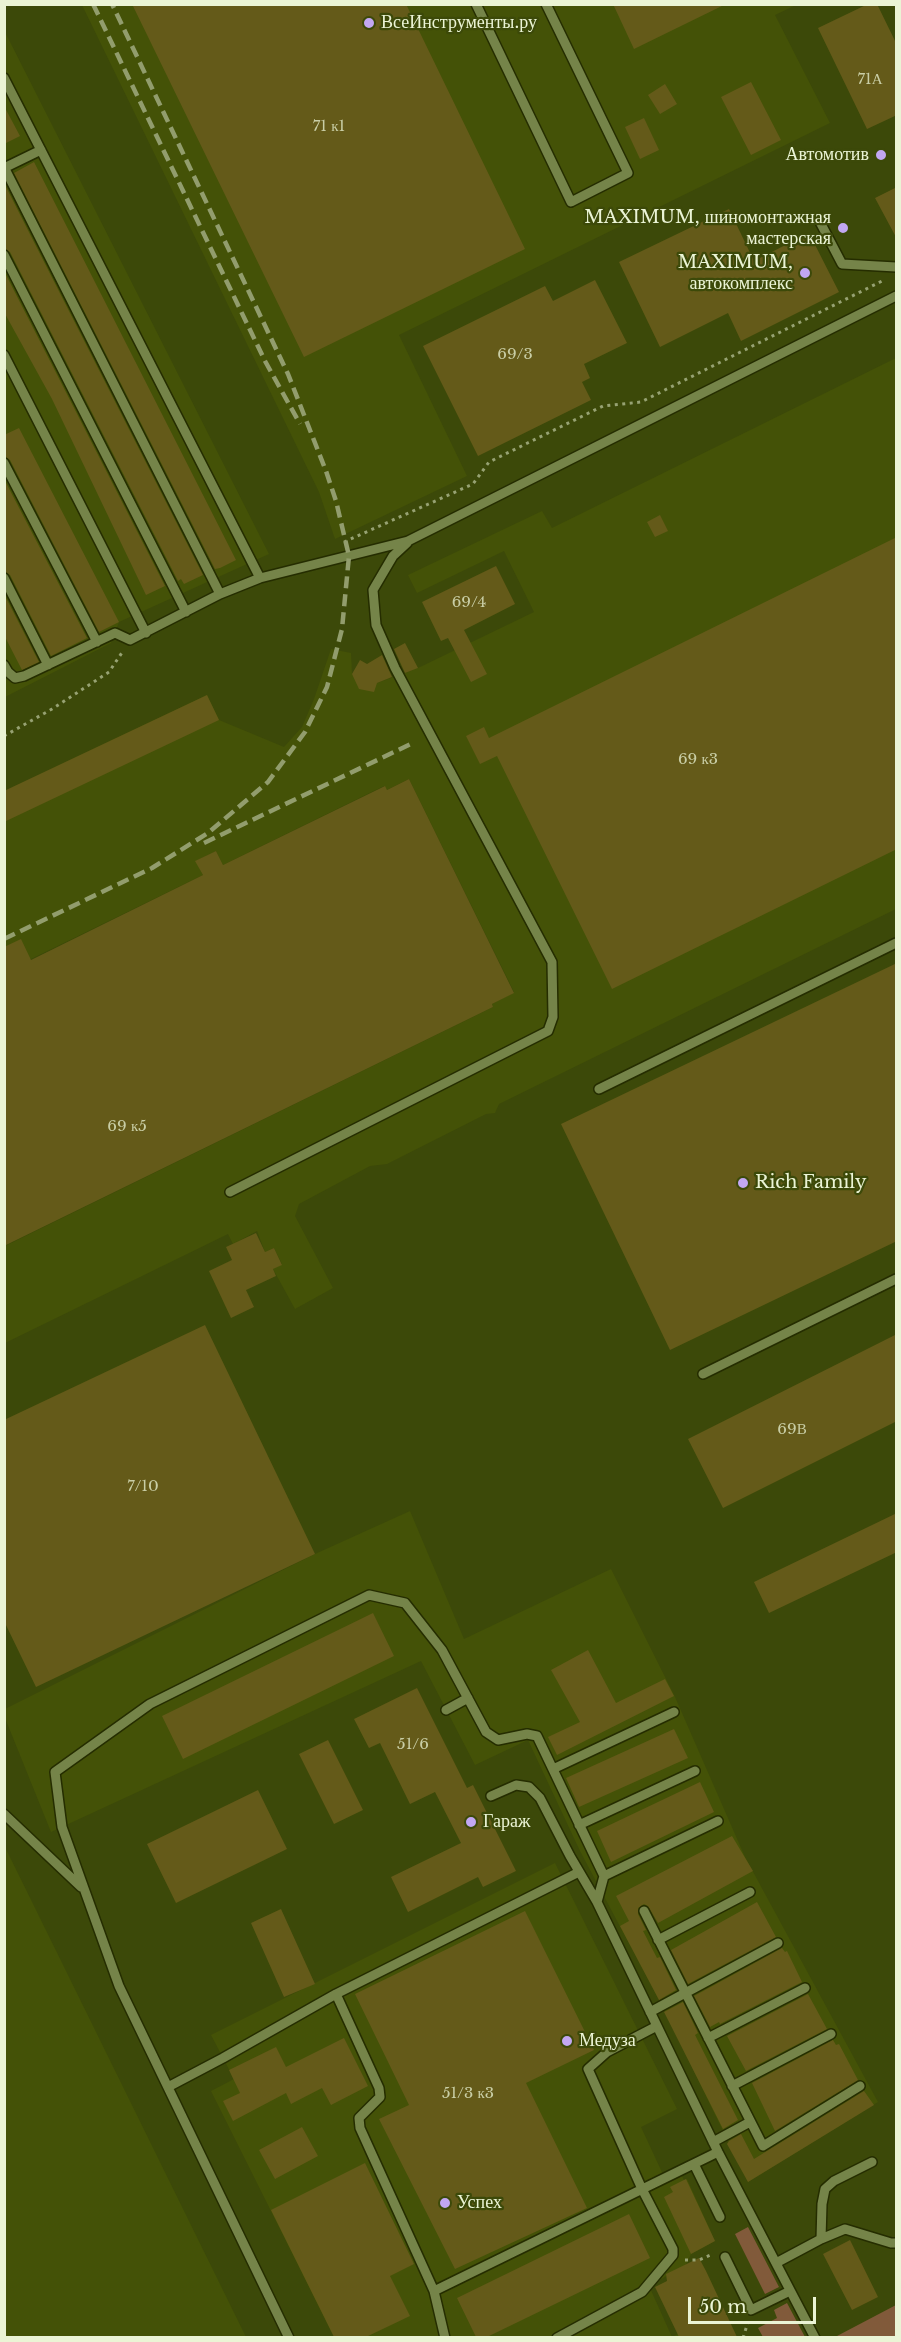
<!DOCTYPE html>
<html>
<head>
<meta charset="utf-8">
<style>
  body { margin:0 }
  #map { position:relative; width:901px; height:2342px; overflow:hidden; background:#3c4909; font-family:"Libre Baskerville",serif }
  canvas { display:block }
  .frame { position:absolute; inset:0; border:6px solid #ebf4d5; pointer-events:none }
  .scale { position:absolute; left:688px; top:2297px; width:128px; height:27px; box-sizing:border-box; border:3px solid #ebf4d5; border-top:0; padding-left:8px; font-size:18px; line-height:21px; white-space:nowrap; color:#ebf4d5; -webkit-text-stroke:4px #3c4909; paint-order:stroke }
</style>
</head>
<body>
<div id="map">
<canvas width="901" height="2342"></canvas>
<div class="frame"></div>
<div class="scale">50 m</div>
</div>
<script>
const context = document.querySelector('canvas').getContext('2d');
context.lineJoin = 'round';
function fill(path, color) {
  context.fillStyle = color;
  context.fill(path, 'evenodd');
}
function shape(rows) {
  const path = new Path2D();
  for (const r of rows) {
    path.moveTo(r[0], r[1]);
    for (let i = 2; i < r.length; i += 2) path.lineTo(r[i], r[i + 1]);
  }
  return path;
}
function stroke(path, color, width, dash) {
  context.strokeStyle = color;
  context.lineWidth = width;
  context.lineCap = dash ? 'butt' : 'round';
  context.setLineDash(dash || []);
  context.stroke(path);
}
function drawText(font, color, halo, rows, align = 'center') {
  context.font = font + ' "Libre Baskerville",serif';
  context.lineWidth = 4.5;
  context.setLineDash([]);
  context.textBaseline = 'middle';
  context.strokeStyle = halo;
  context.fillStyle = color;
  for (const [text, x, y, turn = 0] of rows) {
    context.save();
    context.translate(x, y);
    context.rotate((+turn || 0) * Math.PI / 180);
    context.textAlign = isNaN(turn) ? turn : align;
    if (halo) context.strokeText(text, 0, 0);
    context.fillText(text, 0, 0);
    context.restore();
  }
}
fill(shape([
  [82,5,796,5,775,15,830,123,399,335,467,476,335,539,319,492],
  [4,30,269,554,119,622,111,643,5,697],
  [896,358,896,909,499,1104,495,1113,486,1114,387,1164,370,1166,299,1204,295,1216,333,1288,295,1309,273,1269,282,1264,274,1248,265,1252,257,1231,233,1244,228,1234,5,1343,5,1246,493,1007,492,1004,514,992,409,779,387,790,384,786,223,865,216,851,196,861,203,875,31,959,5,947,5,791,207,695,219,720,284,747,302,727,314,699,331,649,351,653,352,674,377,683,418,668,534,612,504,551,417,593,408,575,542,511,552,528],
  [410,1511,464,1639,611,1569,675,1697,745,1857,878,2102,748,2182,659,2000,580,1851,528,1740,475,1765,421,1661,51,1832,5,1718,5,1709,315,1554],
  [5,1847,246,2337,5,2337],
  [555,1863,677,2109,641,2127,667,2183,682,2176,684,2180,687,2179,715,2241,691,2254,686,2265,649,2286,672,2337,684,2331,687,2337,334,2337,211,2091,234,2079,211,2035]
]), '#445207');
fill(shape([
  [748,2227,779,2287,765,2294,735,2234],
  [787,2303,805,2337,763,2337,758,2328,777,2318,774,2310],
  [896,2305,896,2337,837,2337,837,2336]
]), '#815a3a');
fill(shape([
  [132,4,406,4,525,249,304,357],
  [613,4,726,4,634,49],
  [868,4,877,4,897,45,897,115,867,129,818,28],
  [751,82,781,140,751,155,721,97],
  [665,84,677,104,660,114,648,95],
  [4,106,20,136,4,144],
  [644,118,659,150,640,159,625,127],
  [34,162,236,560,220,568,215,569,14,173],
  [4,183,203,575,184,584,181,579,178,581,10,252,4,248],
  [897,187,897,239,875,198],
  [729,209,754,261,809,233,839,292,741,341,728,313,660,347,619,262],
  [4,271,165,586,146,595,52,399,4,312],
  [595,280,627,343,584,364,590,378,582,382,591,400,478,456,423,346,545,286,553,301],
  [19,428,119,622,99,632,10,460,4,456,4,435],
  [4,479,87,638,51,656,10,575,4,571],
  [660,515,668,531,655,537,647,522],
  [897,537,897,849,612,989,497,756,480,764,466,736,484,727,489,738],
  [496,566,515,604,464,630,487,674,471,682,448,638,441,641,422,602],
  [4,594,39,662,22,670,4,635],
  [405,643,418,668,405,673,394,649],
  [382,655,392,677,377,683,374,692,359,689,352,674,360,660,367,664],
  [207,695,219,720,4,822,4,791],
  [409,779,514,993,492,1004,493,1007,4,1246,4,947,21,939,31,960,203,875,195,861,216,851,223,865,385,786,387,790],
  [897,963,897,1241,670,1350,561,1124],
  [256,1233,265,1252,274,1248,282,1265,273,1269,276,1276,246,1290,254,1307,231,1318,209,1271,232,1260,226,1247],
  [205,1325,315,1554,36,1687,4,1621,4,1420],
  [897,1334,897,1421,723,1508,688,1439],
  [897,1513,897,1552,769,1613,754,1582],
  [373,1613,394,1656,183,1759,162,1716],
  [588,1650,616,1703,665,1679,674,1696,557,1755,548,1737,580,1722,551,1670],
  [417,1688,467,1788,473,1785,516,1871,483,1887,478,1877,408,1912,391,1877,461,1843,435,1792,410,1804,380,1743,369,1748,354,1719],
  [674,1729,688,1758,579,1807,566,1778],
  [328,1740,363,1810,334,1824,299,1754],
  [700,1782,714,1812,611,1862,597,1831],
  [258,1790,287,1849,176,1903,147,1844],
  [732,1836,753,1871,658,1923,648,1906,644,1904,638,1908,638,1914,646,1930,643,1931,657,1958,660,1957,676,1990,659,2000,620,1926,629,1921,616,1896],
  [757,1902,776,1937,688,1984,671,1950],
  [281,1909,315,1984,284,1997,251,1923],
  [525,1911,594,2050,526,2083,587,2208,455,2269,379,2119,409,2105,355,1994],
  [782,1948,785,1952,787,1951,802,1982,720,2024,719,2022,710,2027,694,1996],
  [808,1994,827,2029,746,2071,727,2036],
  [683,2002,698,2033,695,2035,738,2120,723,2129,664,2012],
  [344,2038,368,2086,331,2105,322,2088,291,2104,286,2093,233,2121,223,2101,240,2093,229,2070,276,2047,286,2067],
  [833,2040,836,2045,839,2044,858,2080,775,2131,752,2083],
  [864,2091,874,2105,748,2182,727,2144,729,2141,741,2134,754,2159],
  [302,2127,318,2156,275,2179,259,2150],
  [365,2163,414,2264,390,2276,410,2316,366,2337,334,2337,271,2210],
  [686,2179,715,2241,691,2254,664,2197,673,2192,670,2187],
  [629,2214,650,2258,487,2337,476,2337,457,2298],
  [850,2240,878,2297,852,2310,823,2254],
  [699,2258,706,2271,737,2337,679,2337,655,2287,667,2281,666,2274]
]), '#645a19');
const lane = shape([
  [476,4,571,202,628,173,546,4],
  [4,78,260,578],
  [4,167,220,594],
  [4,168,41,150],
  [820,222,842,264,896,267],
  [4,255,186,612],
  [4,355,146,633],
  [4,463,97,642],
  [4,578,48,665],
  [4,665,8,672,15,678,24,676,115,633,130,640,220,594,260,578,408,541,896,296],
  [599,1089,896,943],
  [230,1192,548,1031,553,1017,552,962,395,668,376,625,373,590,393,556,407,543],
  [703,1374,896,1279],
  [446,1710,468,1698],
  [553,1769,674,1712],
  [491,1796,516,1785,529,1787,540,1798,570,1856,597,1902],
  [4,1814,81,1887],
  [579,1825,695,1771],
  [604,1876,718,1821],
  [644,1911,763,2146,860,2086],
  [658,1940,750,1892],
  [650,2012,778,1943],
  [708,2038,805,1988],
  [732,2086,831,2034],
  [168,2087,223,2058,336,1994],
  [713,2142,750,2122],
  [694,2164,720,2217],
  [821,2239,845,2229,891,2243,896,2243],
  [725,2257,751,2310,790,2291],
  [776,2263,821,2239,822,2204,825,2189,834,2181,872,2162],
  [434,2291,360,2128,359,2118,380,2097,379,2088,336,1994,579,1872],
  [289,2338,119,1986,62,1827,55,1772,150,1704,369,1595,405,1603,442,1650,486,1732,498,1740,527,1734,537,1736,604,1876,597,1902,718,2152,815,2338],
  [445,2338,434,2291,718,2152],
  [557,2338,642,2292,673,2255,673,2249,642,2189,588,2069,607,2052,657,2026]
]);
stroke(lane, '#252d00', 12);
stroke(shape([
  [344,542,473,484,489,462,603,406,641,402,884,280],
  [4,736,52,709,109,672,123,651],
  [685,2260,699,2260,713,2254],
  [743,2338,748,2322]
]), '#97a273', 3, [3, 4.5]);
stroke(lane, '#758449', 9);
stroke(shape([
  [93,4,265,361,300,424],
  [204,843,415,742],
  [4,939,152,868,208,833,268,782,305,732,327,687,342,629,349,556,336,501,326,471,288,374,112,4]
]), '#929d6d', 4.5, [12, 6]);
for (const [x, y, r, color] of [
  [369,23,6,"#c2a7f2"],
  [881,155,6,"#c2a7f2"],
  [843,228,6,"#c2a7f2"],
  [805,273,6,"#c2a7f2"],
  [743,1183,6,"#c2a7f2"],
  [471,1822,6,"#c2a7f2"],
  [567,2041,6,"#c2a7f2"],
  [445,2203,6,"#c2a7f2"]
]) {
  const dot = new Path2D();
  dot.arc(x, y, r, 0, 2 * Math.PI);
  context.fillStyle = color;
  context.fill(dot);
  stroke(dot, '#3c4909', 2);
}
drawText('15px', '#c9cea6', null, [
  ["71А",870,80],
  ["71 к1",329,127],
  ["69/3",515,355],
  ["69/4",469,603],
  ["69 к3",698,760],
  ["69 к5",127,1127],
  ["69В",792,1430],
  ["7/10",143,1487],
  ["51/6",413,1745],
  ["51/3 к3",468,2094]
]);
drawText('18px', '#ebf4d5', '#3c4909', [
  ["ВсеИнструменты.ру",381,23],
  ["Автомотив",869,155,"right"],
  ["MAXIMUM, шиномонтажная",831,218,"right"],
  ["мастерская",831,239,"right"],
  ["MAXIMUM,",793,263,"right"],
  ["автокомплекс",793,284,"right"],
  ["Rich Family",755,1183],
  ["Гараж",483,1822],
  ["Медуза",579,2041],
  ["Успех",457,2203]
], 'left');
</script>
</body>
</html>
